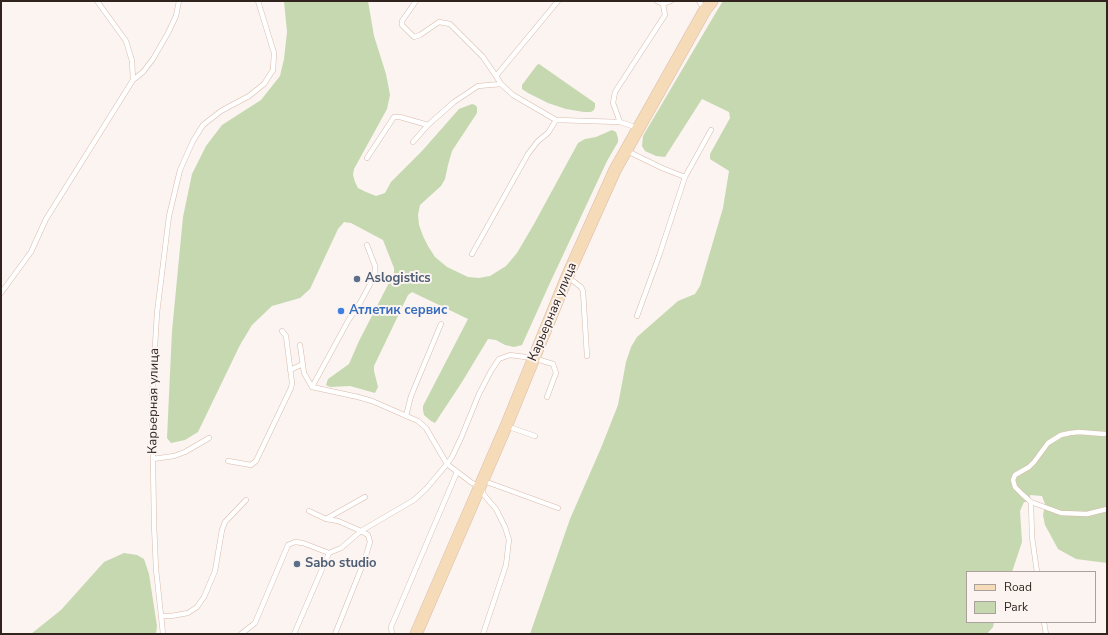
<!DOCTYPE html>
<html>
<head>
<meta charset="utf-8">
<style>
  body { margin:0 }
  #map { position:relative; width:1108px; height:635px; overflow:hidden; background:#fbf4f1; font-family:"Nunito Sans",sans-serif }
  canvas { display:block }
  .frame { position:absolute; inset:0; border:2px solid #31241e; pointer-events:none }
  .legend { position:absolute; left:966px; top:571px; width:130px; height:52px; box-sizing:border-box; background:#fbf4f1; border:1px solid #aaa19d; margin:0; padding:5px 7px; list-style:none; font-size:12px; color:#31241e }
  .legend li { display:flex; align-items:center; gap:8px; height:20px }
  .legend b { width:20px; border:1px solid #aaa19d }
</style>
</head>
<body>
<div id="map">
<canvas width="1108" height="635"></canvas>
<div class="frame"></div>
<ul class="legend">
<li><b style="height:5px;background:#f5dbb7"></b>Road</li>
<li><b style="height:11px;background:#c6d8af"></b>Park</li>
</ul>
</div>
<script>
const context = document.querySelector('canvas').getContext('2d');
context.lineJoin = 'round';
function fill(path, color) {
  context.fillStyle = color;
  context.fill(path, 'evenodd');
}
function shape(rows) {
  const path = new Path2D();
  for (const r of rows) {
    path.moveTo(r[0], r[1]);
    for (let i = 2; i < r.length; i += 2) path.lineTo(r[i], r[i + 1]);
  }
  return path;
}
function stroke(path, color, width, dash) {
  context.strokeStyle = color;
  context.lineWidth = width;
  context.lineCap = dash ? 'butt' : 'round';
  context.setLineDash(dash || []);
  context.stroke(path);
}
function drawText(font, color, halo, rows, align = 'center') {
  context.font = font + ' "Nunito Sans",sans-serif';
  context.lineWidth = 4;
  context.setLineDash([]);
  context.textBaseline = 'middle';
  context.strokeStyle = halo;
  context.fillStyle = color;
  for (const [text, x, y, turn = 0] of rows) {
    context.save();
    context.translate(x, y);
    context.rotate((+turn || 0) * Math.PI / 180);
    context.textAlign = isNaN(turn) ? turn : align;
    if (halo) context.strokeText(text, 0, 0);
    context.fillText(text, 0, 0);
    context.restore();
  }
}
fill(shape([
  [284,1,368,1,374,36,386,74,390,95,387,109,354,169,353,175,355,182,358,188,366,192,376,196,385,193,391,182,422,151,459,109,472,104,475,105,477,107,477,113,452,151,448,165,445,179,441,186,420,205,418,215,419,225,423,236,428,246,435,257,447,267,468,277,479,278,490,276,506,266,517,253,534,224,578,143,585,139,596,137,612,130,616,132,618,138,618,142,607,161,549,285,522,345,514,347,505,345,496,340,488,339,462,382,435,423,431,421,424,415,423,410,423,406,468,319,412,292,408,295,374,366,374,371,378,387,375,393,350,386,330,387,326,385,328,379,349,364,359,341,394,273,394,268,383,240,351,223,344,222,338,229,310,289,300,298,272,306,252,325,240,345,198,432,185,440,171,443,167,438,172,331,183,217,192,174,206,146,222,125,261,100,280,76,284,59,287,32],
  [723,1,1107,1,1107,563,1076,559,1058,549,1045,525,1043,515,1045,504,1042,496,1030,495,1031,502,1024,502,1020,511,1022,542,1012,572,967,572,967,622,994,622,993,627,987,634,530,634,570,519,601,448,618,405,626,362,631,347,637,337,678,301,695,294,700,286,723,208,729,171,710,159,710,154,730,118,729,112,702,99,665,157,656,156,645,151,642,146,643,136,715,14],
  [539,64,595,103,595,107,594,110,591,112,584,112,566,109,548,103,528,93,522,89,522,85,537,65],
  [124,553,137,555,144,559,149,574,157,626,156,634,31,634,61,610,104,562]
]), '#c6d8af');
const lane = shape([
  [97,1,126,41,132,61,133,80],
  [416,1,402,21,402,25,414,37,420,35,439,22,450,24,483,57,496,76],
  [699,1,704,9],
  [663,4,671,1],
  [501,84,496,76,558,1],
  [620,122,613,103,615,92,665,15,663,4,657,1],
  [413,142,428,125,454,102,478,86,501,84,513,95,556,120,620,122,632,126,638,129],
  [627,151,662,168,685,177,711,130],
  [367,158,394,117,400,117,428,125],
  [472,254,528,154,538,141,548,133,556,120],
  [569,278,581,287,583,291,587,356],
  [1,293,31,252,46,219,133,80,143,72,153,59,168,33,176,16,179,1],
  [637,316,659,256,685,177],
  [300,345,304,373,312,387,358,397,372,401,418,421,426,428,447,464,472,483,480,486,484,495,496,509,505,527,509,540,506,565,483,634],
  [290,370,303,364],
  [312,387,348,321,360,303,375,275,375,266,367,245],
  [406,416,411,396,441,324],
  [509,425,512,428,535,436],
  [1104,434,1079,432,1070,433,1061,435,1048,443,1034,462,1029,467,1015,475,1013,480,1015,487,1022,494,1031,502,1061,513,1087,514,1107,509],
  [153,459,174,456,185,452,209,438],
  [228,461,251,465,256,461,291,388,292,383,286,336,282,331],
  [484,481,558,508],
  [1031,502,1032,537,1037,572],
  [309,511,326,519,338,521,361,531,414,500,426,489,447,464,452,457,461,438,479,394,491,371,499,359,510,355,533,358,553,364,556,373,547,397],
  [326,519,365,497],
  [161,616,171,616,188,613,197,607,204,597,215,571,222,530,225,522,246,500],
  [1044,622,1046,634],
  [163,634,156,569,154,524,152,396,157,313,169,216,180,170,193,141,203,125,221,111,249,96,264,84,273,70,274,53,258,1],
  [241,634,255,623,288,545,295,542,303,543,329,553],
  [294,634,329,553,341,548,361,531,368,535,370,542,365,559,335,634],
  [392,634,391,627,457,472]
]);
const secondary = shape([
  [416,634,507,424,567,277,615,170,705,10,712,1]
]);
stroke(lane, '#dabaaa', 5.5);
stroke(secondary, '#dabaaa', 13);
stroke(lane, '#fff', 4.5);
stroke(secondary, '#f5dbb7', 12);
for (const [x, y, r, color] of [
  [357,279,4,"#5c6f8a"],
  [341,311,4,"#3f7fe0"],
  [297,564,4,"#5c6f8a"]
]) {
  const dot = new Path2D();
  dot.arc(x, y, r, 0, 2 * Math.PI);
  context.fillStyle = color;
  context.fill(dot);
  stroke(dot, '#fbf4f1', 1.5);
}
drawText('bold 13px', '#4e5e75', '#fbf4f1', [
  ["Aslogistics",365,279],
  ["Sabo studio",305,564]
], 'left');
drawText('bold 13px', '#366cbe', '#fbf4f1', [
  ["Атлетик сервис",349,311]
], 'left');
drawText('13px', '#31241e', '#fbf4f1', [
  ["Карьерная улица",553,312,-67],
  ["Карьерная улица",154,401,-89]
]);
</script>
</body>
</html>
